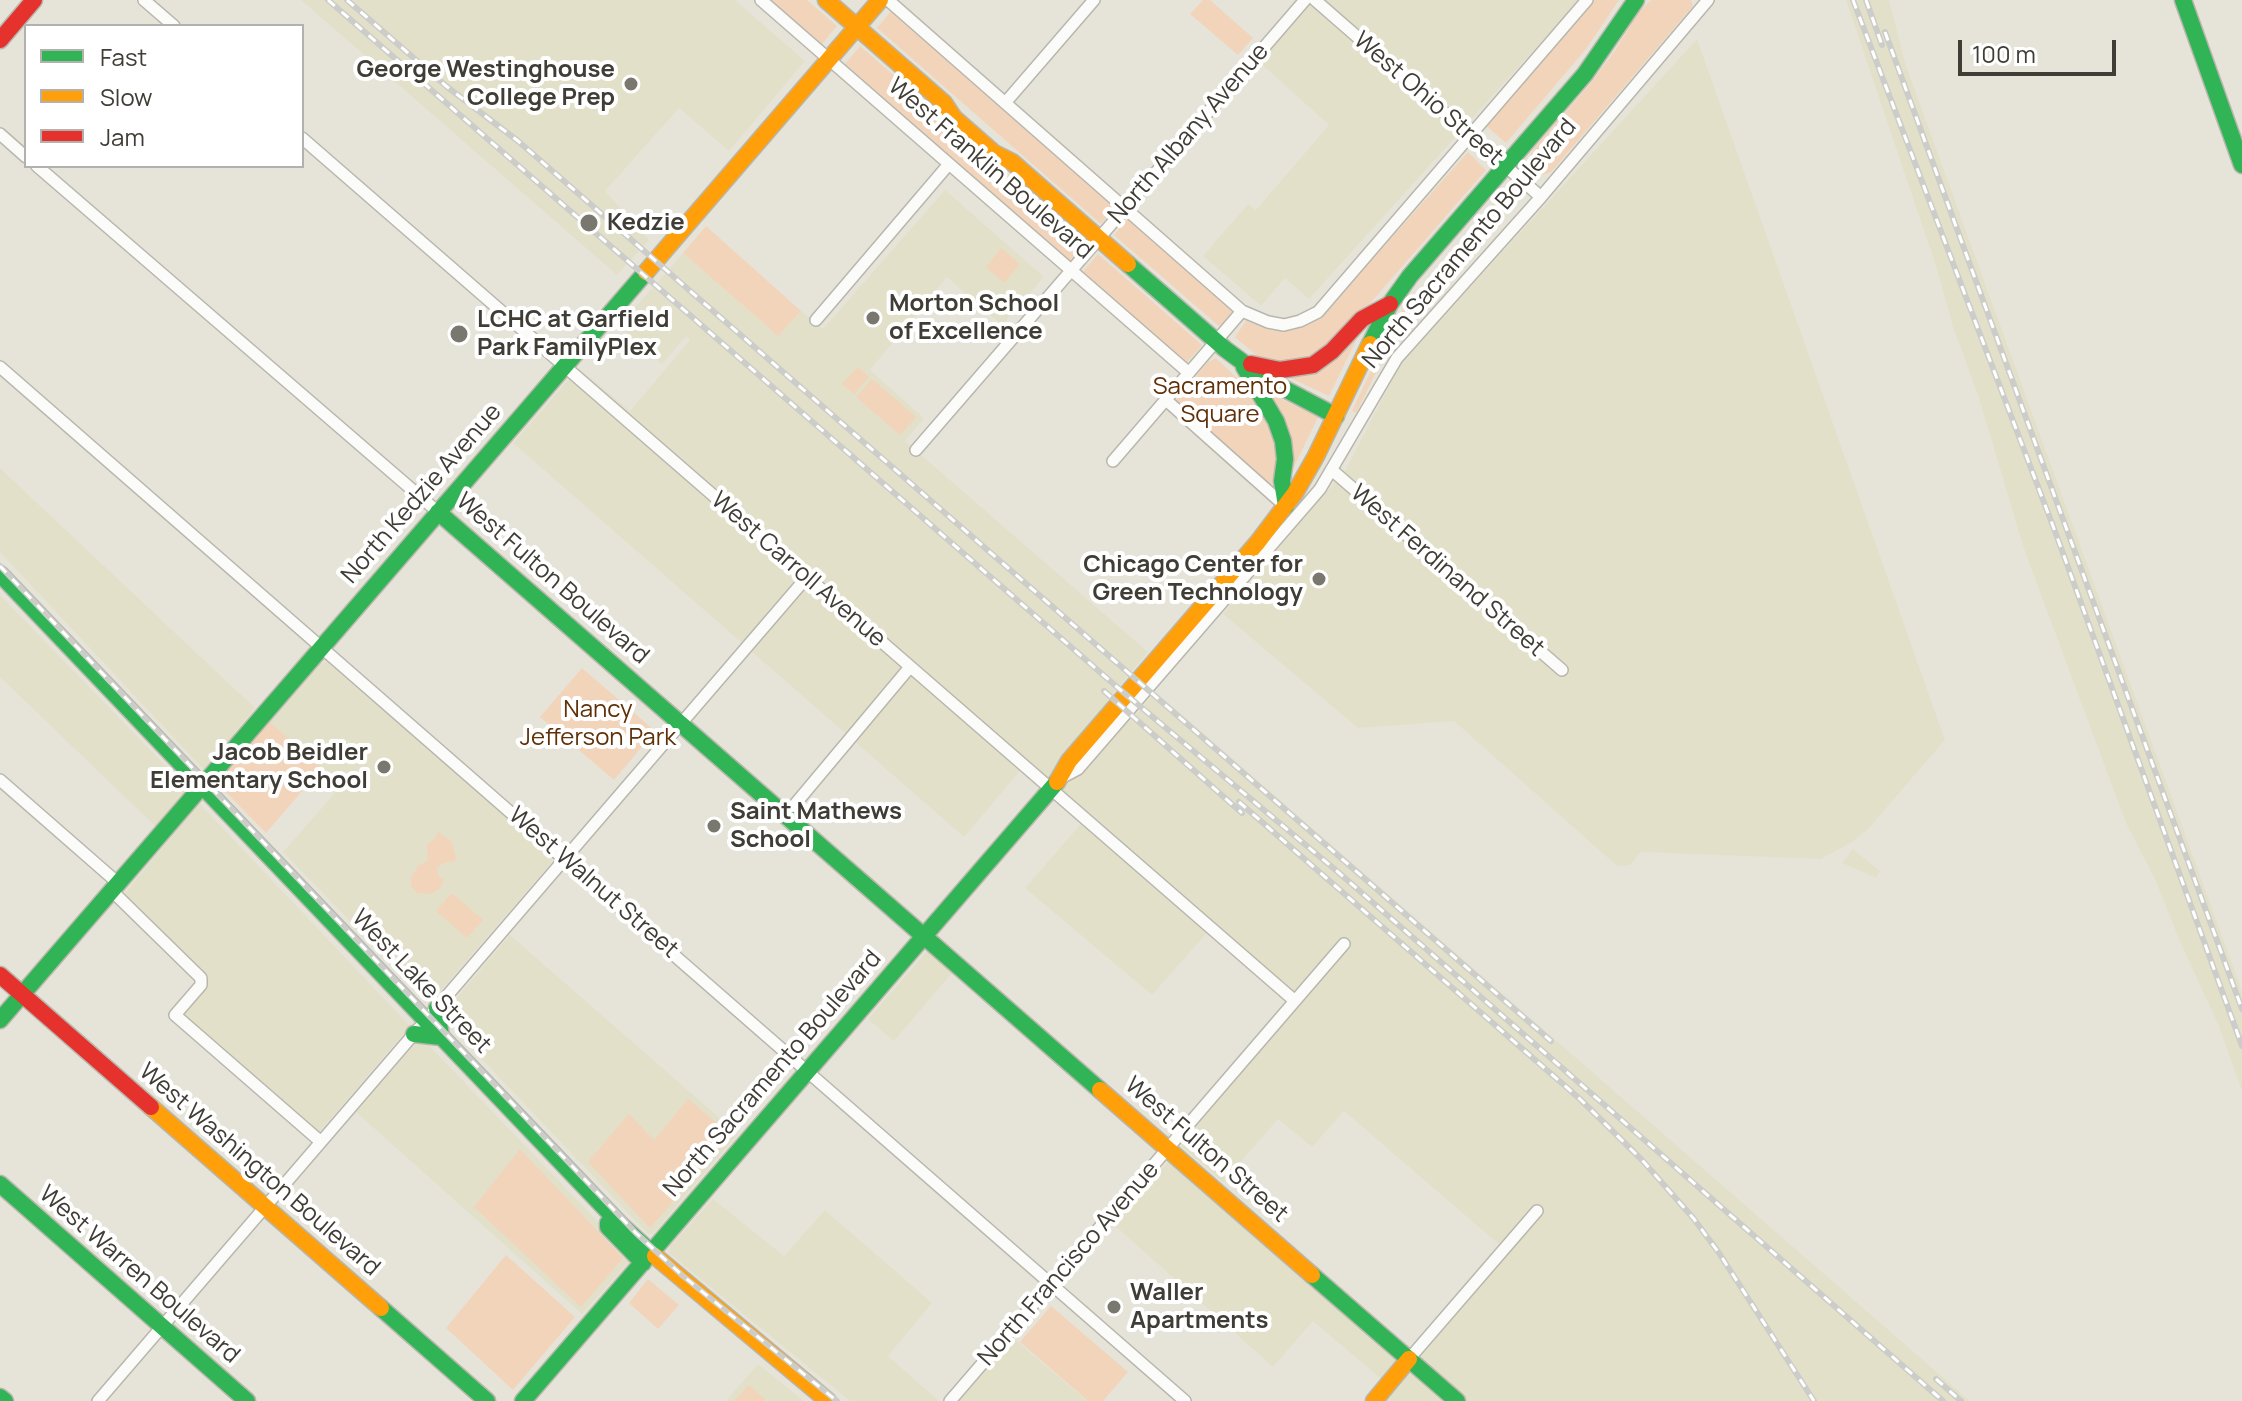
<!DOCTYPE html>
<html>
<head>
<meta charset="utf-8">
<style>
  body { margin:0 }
  #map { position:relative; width:2242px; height:1401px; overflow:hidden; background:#e6e4d8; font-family:Manrope,sans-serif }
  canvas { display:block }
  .legend { position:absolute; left:24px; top:24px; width:280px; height:144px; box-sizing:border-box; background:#fff; border:2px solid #b2b1ae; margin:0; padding:10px 14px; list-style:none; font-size:24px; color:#3f3d35 }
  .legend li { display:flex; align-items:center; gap:16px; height:40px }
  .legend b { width:40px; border:2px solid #b2b1ae }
  .scale { position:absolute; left:1958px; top:40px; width:158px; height:36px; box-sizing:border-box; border:4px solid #3f3d35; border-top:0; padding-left:10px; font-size:24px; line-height:28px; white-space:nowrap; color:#3f3d35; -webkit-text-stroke:6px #fff; paint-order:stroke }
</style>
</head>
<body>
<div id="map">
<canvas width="2242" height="1401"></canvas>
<ul class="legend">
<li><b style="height:10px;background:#30b455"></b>Fast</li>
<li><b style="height:10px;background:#ff9f0a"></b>Slow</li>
<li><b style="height:10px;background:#e5322d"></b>Jam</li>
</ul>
<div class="scale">100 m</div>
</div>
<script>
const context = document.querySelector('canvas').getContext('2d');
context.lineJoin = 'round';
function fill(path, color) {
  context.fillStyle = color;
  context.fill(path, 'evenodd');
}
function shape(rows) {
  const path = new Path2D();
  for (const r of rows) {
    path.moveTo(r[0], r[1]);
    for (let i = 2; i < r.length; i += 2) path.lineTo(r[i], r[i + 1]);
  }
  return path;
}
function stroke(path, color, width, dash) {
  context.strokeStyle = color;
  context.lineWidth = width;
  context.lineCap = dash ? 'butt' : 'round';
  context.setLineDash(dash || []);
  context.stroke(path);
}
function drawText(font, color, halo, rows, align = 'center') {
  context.font = font + ' Manrope,sans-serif';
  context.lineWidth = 8;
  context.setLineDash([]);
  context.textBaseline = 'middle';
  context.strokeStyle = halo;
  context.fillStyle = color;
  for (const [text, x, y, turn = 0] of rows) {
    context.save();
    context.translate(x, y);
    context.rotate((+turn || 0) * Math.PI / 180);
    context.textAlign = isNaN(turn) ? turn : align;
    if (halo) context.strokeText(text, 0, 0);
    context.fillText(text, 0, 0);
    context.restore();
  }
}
fill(shape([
  [301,0,735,0,805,61,729,151,679,108,605,191,649,240,617,275],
  [1313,0,1579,0,1309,299,1285,278,1261,306,1203,256,1248,204,1256,210,1329,125,1259,62],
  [1846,0,1889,0,1906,66,2242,991,2242,1091,2218,1024,2181,944,2155,879,2126,823,2025,552,1978,395,1953,327,1937,269],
  [1697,39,1945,740,1868,829,1852,842,1821,859,1641,852,1630,865,1617,866,1454,721,1358,728,1223,614,1346,469,1401,363],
  [945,190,1044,277,1002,325,947,277,870,370,924,418,905,441,1148,652,1107,701,1130,721,1156,692,1970,1401,1383,1401,1509,1253,1344,1111,1312,1147,1278,1119,1223,1182,1182,1147,1181,1142,1304,999,1214,925,1152,995,1025,888,1087,817,1026,764,964,837,513,443,579,368,630,411,690,340,686,336,662,364,619,326,683,253,778,336,801,311,823,329],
  [0,468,255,708,235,732,234,740,205,771,0,552],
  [0,595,187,788,163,821,155,826,0,677],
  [327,662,552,858,550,864,430,1003,283,852,341,786,270,722,320,664],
  [199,803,409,1025,409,1028,319,1132,184,1017,184,1012,207,986,208,975,124,894],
  [1853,849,1880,871,1876,878,1842,863],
  [510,935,738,1134,653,1234,648,1234,441,1016],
  [927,951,929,951,953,972,894,1041,868,1019],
  [422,1038,630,1255,631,1260,582,1314,356,1112,419,1039],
  [1170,1160,1396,1358,1396,1361,1381,1379,1313,1321,1273,1367,1112,1223],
  [713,1199,784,1256,825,1210,932,1303,888,1356,939,1401,850,1401,669,1253,670,1246],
  [1012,1337,1087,1401,957,1401],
  [758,1364,804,1401,726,1401]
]), '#e3e0ca');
fill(shape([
  [769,0,807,0,837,26,821,45],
  [1203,0,1210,0,1253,38,1238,55,1190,14],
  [1594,0,1619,0,1586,49,1506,143,1485,125],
  [1651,0,1691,0,1693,6,1551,172,1543,175,1527,161,1535,147,1589,85,1614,52,1638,13],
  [892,10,1116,206,1101,224,877,28],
  [860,46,1086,242,1070,261,845,64],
  [1468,152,1486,170,1353,323,1322,354,1302,364,1275,364,1258,357,1235,337,1246,321,1270,330,1289,331,1319,319],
  [1502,193,1513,203,1390,344,1356,413,1352,411,1396,318],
  [1129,217,1234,309,1220,327,1114,235],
  [706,226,801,311,778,336,683,253],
  [1001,248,1020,264,1004,283,986,267],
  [1098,254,1202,345,1186,364,1081,274],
  [1365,322,1329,396,1284,375],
  [1216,358,1258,398,1278,444,1279,463,1271,485,1175,401,1208,362],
  [858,367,869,377,854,394,842,384],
  [872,379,916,417,900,435,856,397],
  [1263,390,1318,417,1292,471,1286,434],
  [582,668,655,731,614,780,540,717],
  [270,722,322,768,266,833,216,782],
  [438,832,452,842,456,858,455,861,441,864,437,869,439,877,444,879,440,888,431,894,417,893,411,886,411,878,418,866,428,860,427,844,434,840],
  [452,893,483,920,467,938,436,911],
  [688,1099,731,1135,650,1228,588,1162,629,1114,654,1140],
  [520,1149,623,1258,581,1307,474,1207],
  [506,1255,575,1317,513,1390,446,1328],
  [648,1279,679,1305,658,1329,629,1303],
  [1051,1306,1128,1372,1103,1401,1088,1401,1020,1342],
  [749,1385,765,1399,764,1401,734,1401]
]), '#f2d4bb');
const street = shape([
  [144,0,174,26],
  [761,0,1189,373],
  [888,0,1242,311,1268,322,1284,325,1300,321,1318,312,1587,0],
  [1315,0,1541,197],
  [1005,103,1094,0],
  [0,134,26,157],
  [302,138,1295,1001],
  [37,166,438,512],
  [816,320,949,164],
  [0,367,1185,1401],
  [1166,400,1285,506],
  [916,450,1305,0],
  [1113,461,1242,311],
  [1333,471,1562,670],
  [1061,778,1078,769,1320,489,1397,358,1541,197,1708,0],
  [0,780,118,883],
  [786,815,910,667],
  [111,890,201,978,201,985,175,1015,321,1142],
  [433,1012,807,577],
  [1409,1359,1537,1211],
  [98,1401,419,1028],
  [950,1401,1344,944]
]);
const fast = shape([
  [2183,0,2242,165],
  [1128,264,1225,349,1264,378,1336,416],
  [1370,344,1390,304,1410,276,1585,74,1636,0],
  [1244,367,1276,421,1283,441,1285,459,1282,481,1286,506],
  [438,512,1100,1090],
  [0,574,621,1225,655,1256],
  [0,1020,646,272],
  [414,1034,441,1037,437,1008],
  [0,1184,247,1401],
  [608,1223,608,1227,643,1263],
  [1312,1275,1457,1401],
  [381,1308,487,1401],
  [0,1397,5,1401],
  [523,1401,1057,782]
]);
const slow = shape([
  [826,0,944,103,954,118,994,153,1012,162,1128,264],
  [646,272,880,0],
  [1057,782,1069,761,1258,542,1295,493,1316,456,1370,344],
  [1100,1090,1312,1275],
  [151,1107,381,1308],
  [655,1256,828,1401],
  [1374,1401,1409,1359]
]);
const jam = shape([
  [0,40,34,0],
  [1251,364,1280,370,1313,365,1332,351,1362,319,1390,304],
  [0,975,151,1107]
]);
stroke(street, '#b8b6ad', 14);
stroke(fast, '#b8b6ad', 19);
stroke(slow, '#b8b6ad', 19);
stroke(jam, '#b8b6ad', 19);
stroke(street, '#fbfbf9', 11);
stroke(fast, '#30b455', 16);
stroke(slow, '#ff9f0a', 16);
stroke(jam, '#e5322d', 16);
const rail = shape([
  [328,0,1117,687,1338,872,1943,1401],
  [347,0,446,86,518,141,1551,1041],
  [1853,0,2056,534,2242,1046],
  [1866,0,1882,45],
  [1885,32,2242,1009],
  [0,566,636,1233,683,1276,837,1401],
  [1104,691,1242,813],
  [1239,802,1580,1099,1642,1160,1694,1219,1719,1253,1814,1401],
  [1936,1379,1961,1401]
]);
stroke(rail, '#ccccc9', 6);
stroke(rail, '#fff', 3, [9]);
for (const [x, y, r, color] of [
  [631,84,8,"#79776e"],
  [589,223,10,"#79776e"],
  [873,318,8,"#79776e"],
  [459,334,10,"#79776e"],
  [1319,579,8,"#79776e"],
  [384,767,8,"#79776e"],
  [714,826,8,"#79776e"],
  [1114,1307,8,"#79776e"]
]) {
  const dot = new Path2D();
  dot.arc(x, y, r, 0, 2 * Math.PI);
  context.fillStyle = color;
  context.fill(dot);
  stroke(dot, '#fff', 3);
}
drawText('bold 24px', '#3f3d35', '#fff', [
  ["George Westinghouse",615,70,"right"],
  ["College Prep",615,98,"right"],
  ["Kedzie",607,223],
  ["Morton School",889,304],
  ["of Excellence",889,332],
  ["LCHC at Garfield",477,320],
  ["Park FamilyPlex",477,348],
  ["Chicago Center for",1303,565,"right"],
  ["Green Technology",1303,593,"right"],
  ["Jacob Beidler",368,753,"right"],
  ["Elementary School",368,781,"right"],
  ["Saint Mathews",730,812],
  ["School",730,840],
  ["Waller",1130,1293],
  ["Apartments",1130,1321]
], 'left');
drawText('24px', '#3f3d35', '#fff', [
  ["West Ohio Street",1428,99,41],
  ["North Albany Avenue",1189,134,-49],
  ["West Franklin Boulevard",990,169,41],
  ["North Sacramento Boulevard",1470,244,-50],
  ["North Kedzie Avenue",422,494,-49],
  ["West Carroll Avenue",798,570,41],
  ["West Ferdinand Street",1447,571,41],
  ["West Fulton Boulevard",552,579,41],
  ["West Walnut Street",593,883,41],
  ["West Lake Street",421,982,46],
  ["North Sacramento Boulevard",773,1074,-49],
  ["West Fulton Street",1206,1150,41],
  ["West Washington Boulevard",259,1170,41],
  ["North Francisco Avenue",1069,1264,-49],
  ["West Warren Boulevard",139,1275,41]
]);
drawText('24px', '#603108', '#fff', [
  ["Sacramento",1220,387],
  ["Square",1220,415],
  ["Nancy",598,710],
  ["Jefferson Park",598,738]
]);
</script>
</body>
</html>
